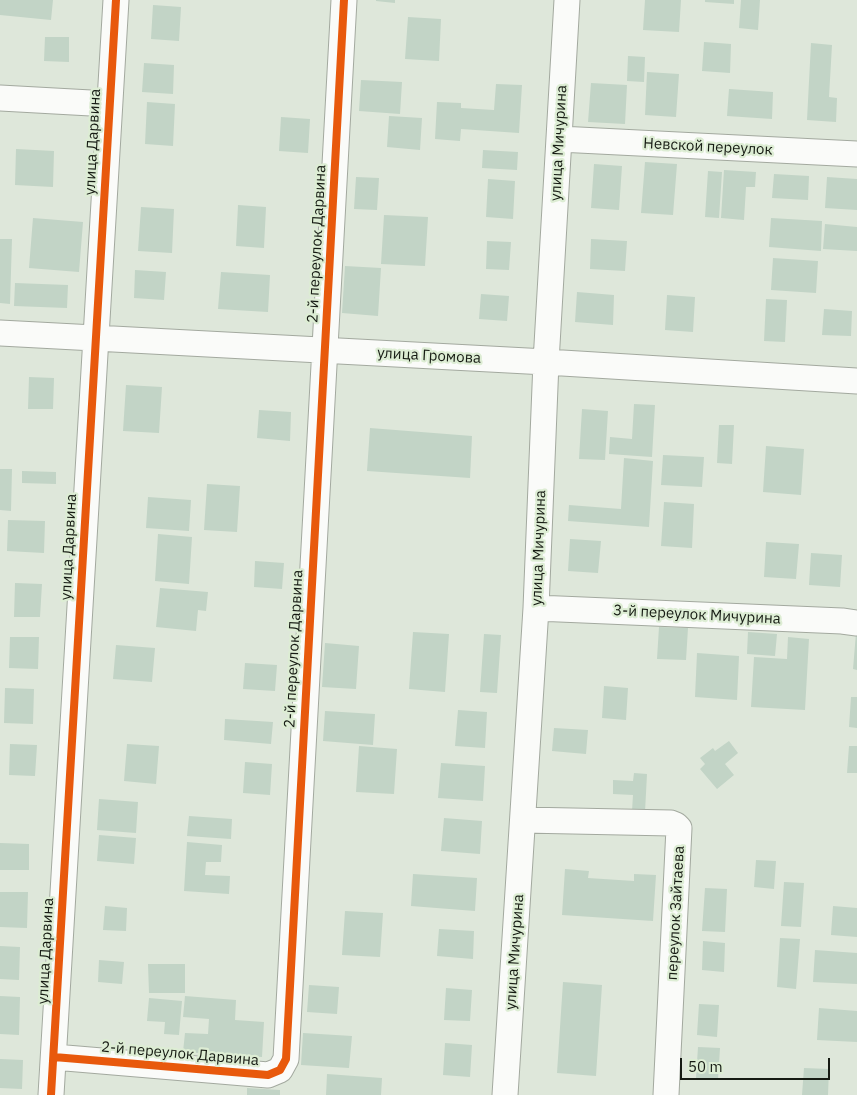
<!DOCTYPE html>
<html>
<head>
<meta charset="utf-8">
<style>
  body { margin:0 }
  #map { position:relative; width:857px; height:1095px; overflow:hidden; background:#dee7da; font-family:"IBM Plex Sans",sans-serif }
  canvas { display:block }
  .scale { position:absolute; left:680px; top:1058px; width:150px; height:22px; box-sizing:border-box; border:2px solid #161b13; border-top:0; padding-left:6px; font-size:15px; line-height:18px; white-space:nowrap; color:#161b13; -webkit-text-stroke:4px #ddedd4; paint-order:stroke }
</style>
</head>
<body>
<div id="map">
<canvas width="857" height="1095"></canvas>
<div class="scale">50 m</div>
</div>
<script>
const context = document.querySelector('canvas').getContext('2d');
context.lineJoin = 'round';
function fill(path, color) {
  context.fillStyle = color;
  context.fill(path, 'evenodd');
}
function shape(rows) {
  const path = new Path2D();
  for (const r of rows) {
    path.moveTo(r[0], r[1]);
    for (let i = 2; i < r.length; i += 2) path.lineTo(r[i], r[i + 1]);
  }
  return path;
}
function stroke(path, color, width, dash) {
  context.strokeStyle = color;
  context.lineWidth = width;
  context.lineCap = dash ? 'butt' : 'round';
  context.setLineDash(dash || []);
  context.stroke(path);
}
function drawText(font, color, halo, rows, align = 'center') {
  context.font = font + ' "IBM Plex Sans",sans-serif';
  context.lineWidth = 4.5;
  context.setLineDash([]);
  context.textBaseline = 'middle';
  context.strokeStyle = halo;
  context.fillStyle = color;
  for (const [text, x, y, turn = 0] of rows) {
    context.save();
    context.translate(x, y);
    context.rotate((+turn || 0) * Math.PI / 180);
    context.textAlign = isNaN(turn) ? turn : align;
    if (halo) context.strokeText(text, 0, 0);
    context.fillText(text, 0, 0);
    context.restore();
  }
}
fill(shape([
  [0,0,53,0,51,20,0,15],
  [376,0,395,0,395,3,376,1],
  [645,0,681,0,679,32,643,30],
  [705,0,734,0,734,4,705,2],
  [741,0,760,0,758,30,739,28],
  [153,5,181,7,179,41,151,39],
  [408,17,441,19,439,61,405,59],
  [45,37,69,37,69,62,44,61],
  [704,42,731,44,730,73,702,71],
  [811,43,832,45,829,97,837,98,836,122,807,120],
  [628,56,645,57,644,82,627,81],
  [144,63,174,65,173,94,142,92],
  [647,72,679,74,676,117,645,115],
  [361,80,402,82,400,114,359,111],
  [591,83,627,85,625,124,588,122],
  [496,84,522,85,519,133,461,129,460,141,435,139,437,102,461,103,461,108,494,110],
  [729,89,773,92,772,119,727,116],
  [147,102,175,104,173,146,145,144],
  [389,116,422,118,420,150,387,147],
  [281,117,310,119,308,153,279,151],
  [16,149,54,151,53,187,15,185],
  [483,150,518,152,517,170,482,168],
  [645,162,677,164,673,215,641,213],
  [594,164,622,166,619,210,591,208],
  [724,170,756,172,755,187,746,187,744,220,721,218],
  [708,171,722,172,719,218,705,217],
  [774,174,809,176,808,200,772,198],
  [356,177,379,178,377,210,354,209],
  [827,177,857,179,857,210,825,208],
  [488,179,515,181,513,219,486,217],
  [238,205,266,207,264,248,236,246],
  [141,207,174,209,172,253,138,251],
  [384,215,428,217,425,266,381,264],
  [33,218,83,222,79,272,29,268],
  [771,218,822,221,821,251,769,247],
  [825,224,857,227,857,251,823,249],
  [0,239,12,239,10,304,0,303],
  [591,239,627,241,625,271,590,269],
  [487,241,511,242,509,270,486,269],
  [773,258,818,261,816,293,771,290],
  [345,266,381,268,378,316,342,313],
  [135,270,166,272,164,300,134,298],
  [221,272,270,275,268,312,218,309],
  [15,283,68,285,67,308,14,306],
  [577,292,614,295,613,325,575,322],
  [481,294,509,296,507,321,479,319],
  [667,295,695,297,693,332,665,330],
  [766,299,787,300,785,342,764,341],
  [824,309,852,311,851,336,822,335],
  [29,377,54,378,53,409,28,409],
  [126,385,162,387,159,433,123,431],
  [634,404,655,405,652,457,609,454,610,437,632,439],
  [582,409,608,411,605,460,579,459],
  [259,410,291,412,290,441,257,438],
  [719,425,734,425,732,464,717,463],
  [370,428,472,436,470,478,367,471],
  [766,446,804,449,801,495,763,492],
  [663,455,704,457,702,487,661,485],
  [624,458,653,461,649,527,568,521,569,505,621,509],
  [0,469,12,469,11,511,0,510],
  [22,471,56,472,56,484,22,483],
  [207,484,240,486,237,532,204,530],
  [148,497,191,500,189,531,146,528],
  [664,502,694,504,692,548,661,546],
  [8,520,45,521,44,553,7,551],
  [158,534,192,537,189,584,155,581],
  [570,539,601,541,598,573,568,571],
  [766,542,799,544,796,579,764,577],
  [811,553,842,555,840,587,809,585],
  [255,561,284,563,282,589,254,587],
  [15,583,42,584,40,617,14,617],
  [160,588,208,592,206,611,198,610,196,631,156,627],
  [659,627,688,628,686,660,657,659],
  [413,632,449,634,445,692,409,689],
  [748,632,777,634,775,656,747,654],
  [856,633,857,633,857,670,853,669],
  [484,634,501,635,497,693,480,692],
  [10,637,39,637,38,669,9,668],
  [788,637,809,639,805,710,751,707,754,657,787,659],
  [325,643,359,646,356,689,322,687],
  [116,645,155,648,152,682,113,679],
  [697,653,739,656,737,700,695,697],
  [245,663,277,665,275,691,243,689],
  [604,686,628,688,626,720,602,718],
  [5,688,34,689,33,724,4,723],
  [851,697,857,697,857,728,849,727],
  [458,710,487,712,485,748,455,746],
  [325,711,375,714,373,745,323,741],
  [225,719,273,722,271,744,224,740],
  [554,728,588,730,586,754,552,751],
  [729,741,738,753,725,764,734,775,717,789,700,769,705,764,700,758,713,748,715,751],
  [10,744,37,745,35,776,9,775],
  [127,744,159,746,156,784,124,781],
  [359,746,397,749,394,794,356,792],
  [849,746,857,746,857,773,847,773],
  [245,762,272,764,270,795,243,793],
  [441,763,485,766,483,801,438,798],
  [634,773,647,774,645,812,632,811,633,795,613,794,613,780,633,781],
  [99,799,138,802,136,833,97,830],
  [189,816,232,819,231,839,187,836],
  [444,818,482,821,480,854,441,851],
  [99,835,136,838,134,864,97,861],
  [187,842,222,845,221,862,206,862,205,875,230,876,229,894,184,891],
  [0,843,29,844,29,870,0,870],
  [756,860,776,861,774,889,754,887],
  [565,869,589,871,588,878,634,881,634,874,656,875,653,921,562,915],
  [413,874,477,878,475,911,411,906],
  [784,882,804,883,801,927,781,926],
  [705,888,727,889,725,932,702,931],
  [0,892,28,892,27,928,0,927],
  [105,906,127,908,126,931,103,930],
  [833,906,857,908,857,937,831,935],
  [345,911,383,913,380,957,342,955],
  [439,929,474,931,473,959,437,956],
  [780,938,800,939,796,989,777,987],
  [703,941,725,943,724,972,702,970],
  [0,946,20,947,19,980,0,979],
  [815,950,857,953,857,984,813,982],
  [99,960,124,962,122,984,98,982],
  [148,964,185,964,185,993,149,993],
  [563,982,602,985,596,1076,557,1073],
  [309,985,339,987,337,1014,307,1012],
  [446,988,472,990,470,1021,444,1020],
  [0,996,20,997,19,1035,0,1034],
  [185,996,236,1000,235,1020,264,1022,262,1057,183,1052,185,1033,208,1034,209,1019,183,1017],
  [149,998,182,1001,179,1035,164,1034,165,1022,147,1021],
  [699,1004,719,1005,717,1037,697,1035],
  [819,1008,857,1011,857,1042,817,1040],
  [303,1033,352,1036,349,1068,301,1065],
  [445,1043,472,1045,470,1077,443,1075],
  [698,1047,720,1048,718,1080,696,1078],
  [0,1059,23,1060,22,1089,0,1088],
  [804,1068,829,1069,828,1095,802,1095],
  [327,1074,382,1078,381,1095,326,1095],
  [247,1088,280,1090,280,1095,247,1095]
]), '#c2d4c6');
const minor = shape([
  [0,98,109,104],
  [559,139,857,154],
  [0,333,546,362,857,381],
  [536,608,842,621,857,623],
  [523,820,671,823,676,825,679,828,666,1095],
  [54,1057,268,1075,280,1070,286,1059,344,0],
  [51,1095,116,0],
  [505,1095,536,608,546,362,567,0]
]);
stroke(minor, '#a3a99f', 27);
stroke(minor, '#fafbf9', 25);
stroke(shape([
  [54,1057,268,1075,280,1070,286,1059,344,0],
  [51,1095,116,0]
]), '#e8590c', 8);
drawText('15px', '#161b13', '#ddedd4', [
  ["улица Дарвина",93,142,-87],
  ["улица Мичурина",559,143,-87],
  ["Невской переулок",708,147,3],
  ["2-й переулок Дарвина",317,244,-87],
  ["улица Громова",429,356,3],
  ["улица Дарвина",69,547,-87],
  ["улица Мичурина",539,548,-88],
  ["3-й переулок Мичурина",697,615,3],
  ["2-й переулок Дарвина",294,649,-87],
  ["переулок Зайтаева",676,913,-87],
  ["улица Дарвина",46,951,-87],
  ["улица Мичурина",515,952,-86],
  ["2-й переулок Дарвина",180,1054,5]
]);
</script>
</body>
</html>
